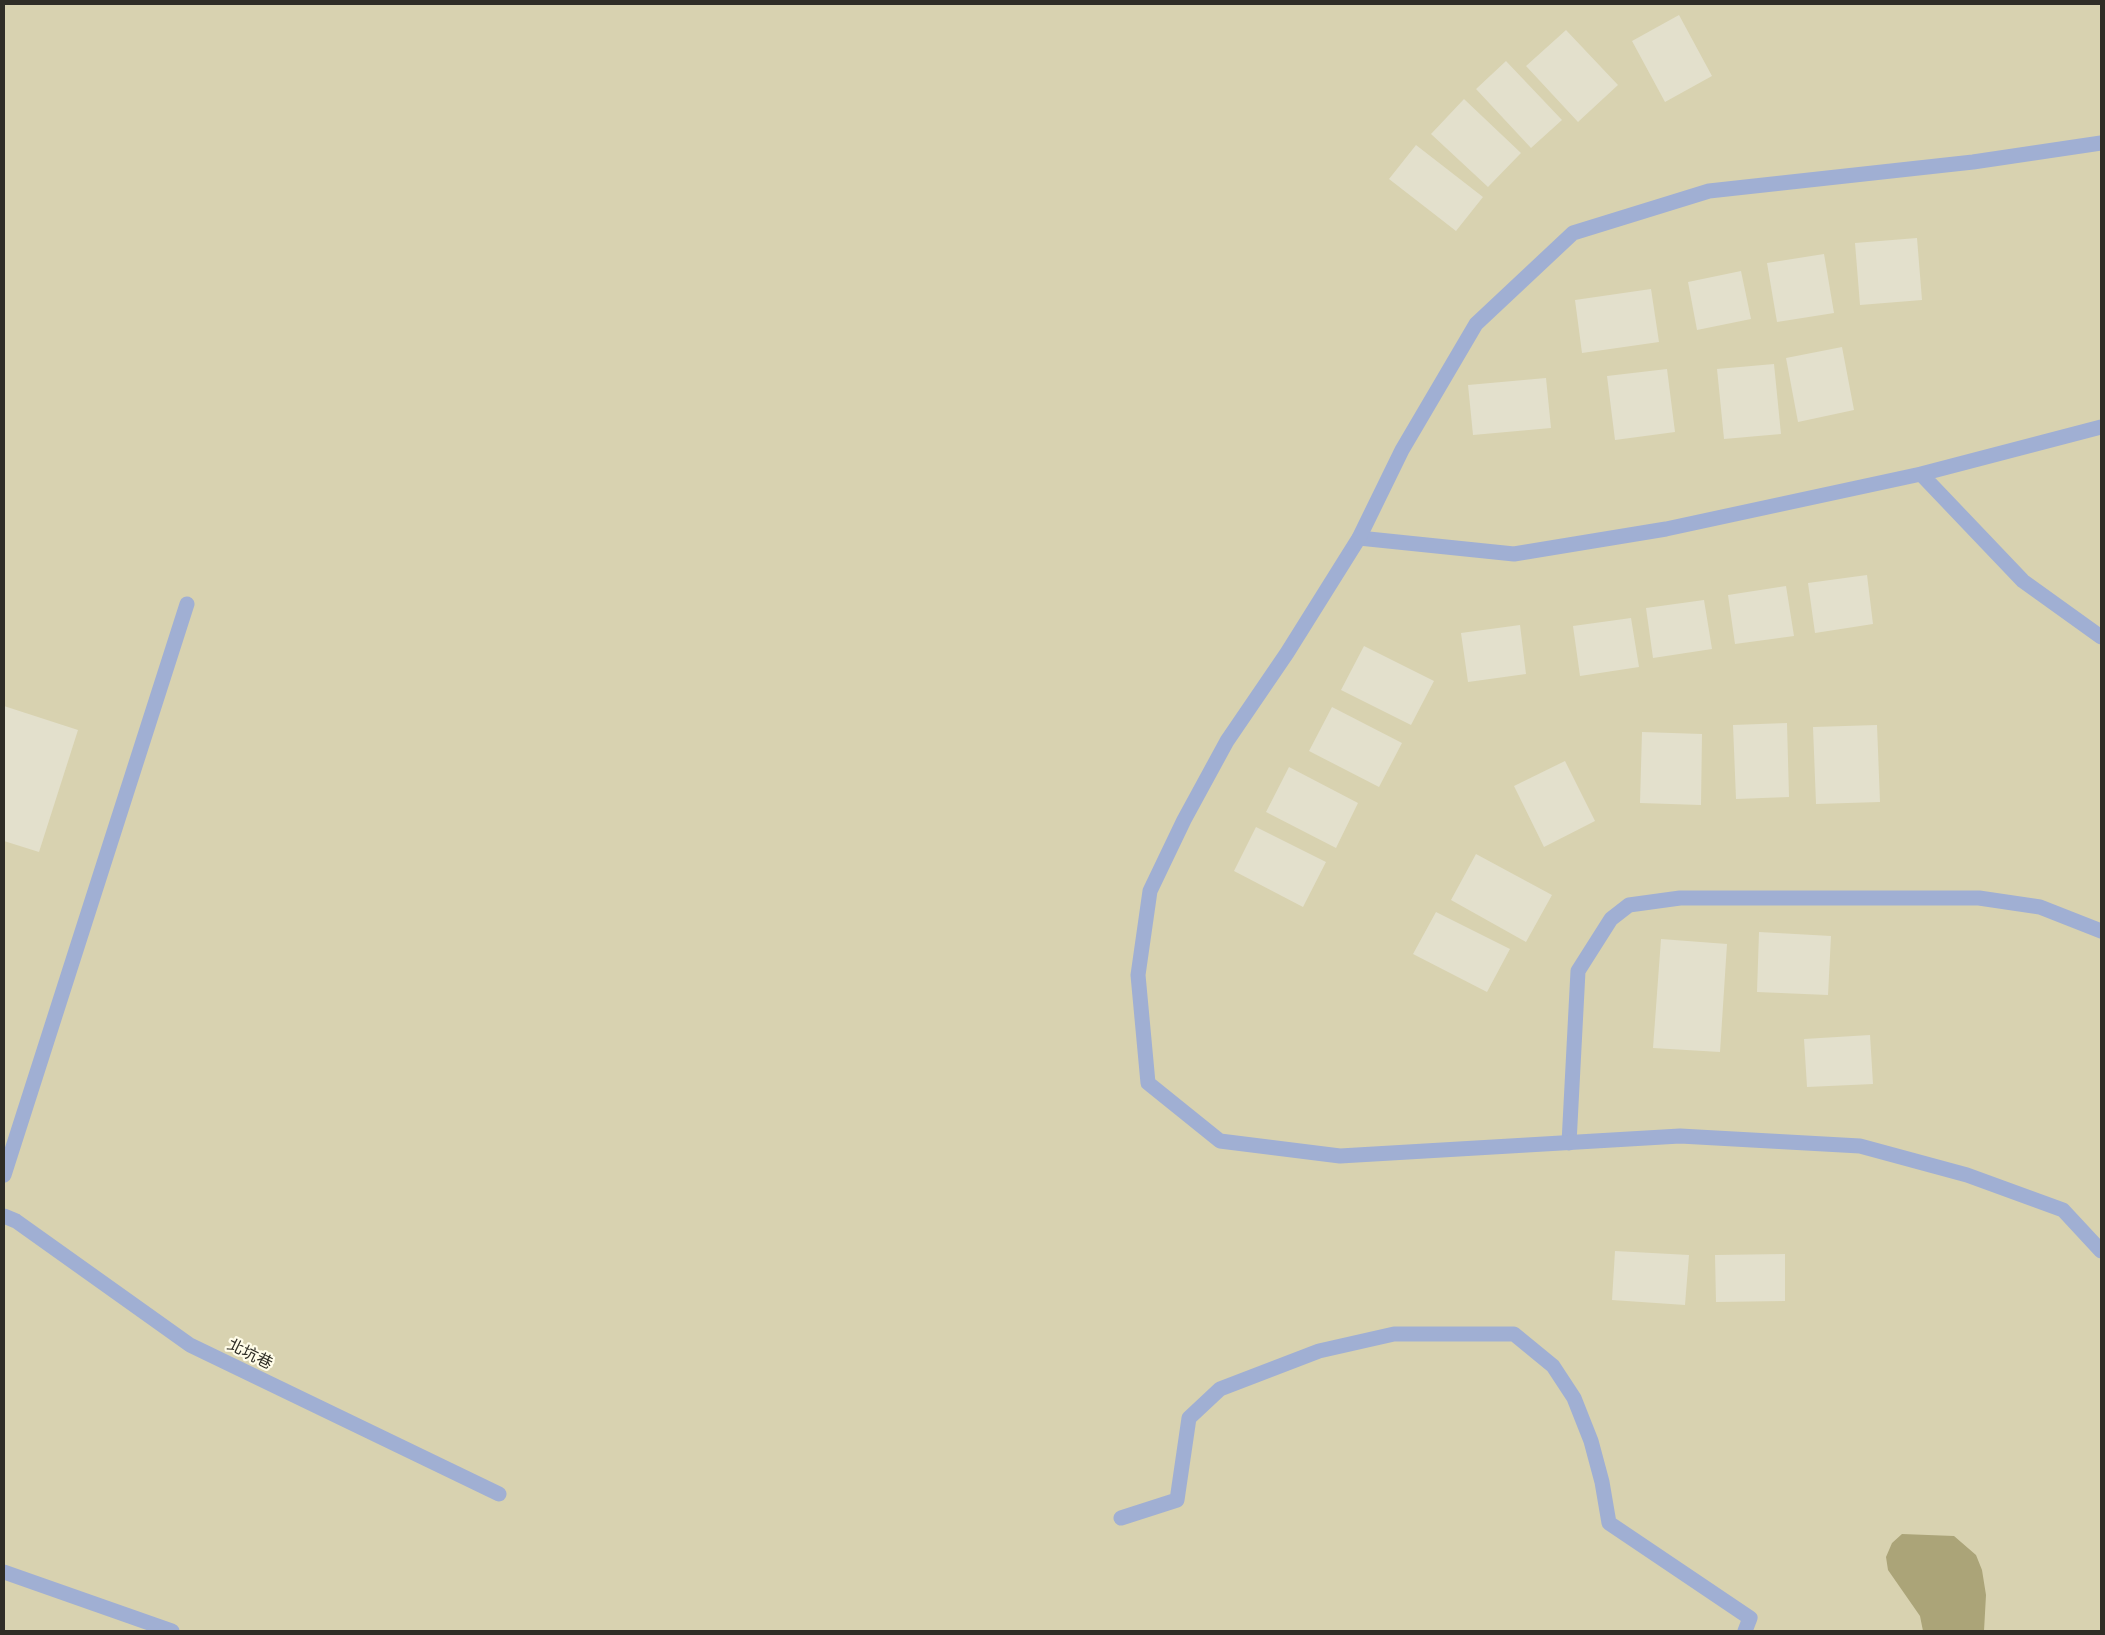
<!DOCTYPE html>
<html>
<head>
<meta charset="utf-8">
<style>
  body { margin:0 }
  #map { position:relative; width:2105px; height:1635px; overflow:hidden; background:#fffce8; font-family:Lato,sans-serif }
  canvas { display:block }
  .frame { position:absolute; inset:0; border:5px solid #2f2d26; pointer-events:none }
</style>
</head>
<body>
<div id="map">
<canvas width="2105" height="1635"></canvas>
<div class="frame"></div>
</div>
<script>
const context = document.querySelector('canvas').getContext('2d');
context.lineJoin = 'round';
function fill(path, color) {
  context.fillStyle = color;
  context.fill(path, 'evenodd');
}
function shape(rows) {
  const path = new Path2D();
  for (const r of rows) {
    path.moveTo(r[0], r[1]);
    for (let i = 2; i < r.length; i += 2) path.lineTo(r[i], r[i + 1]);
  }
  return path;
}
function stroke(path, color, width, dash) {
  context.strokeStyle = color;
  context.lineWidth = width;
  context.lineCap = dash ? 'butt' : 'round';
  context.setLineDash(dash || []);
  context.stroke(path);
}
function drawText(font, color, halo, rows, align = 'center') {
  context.font = font + ' Lato,"Noto Sans TC",sans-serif';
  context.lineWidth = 4.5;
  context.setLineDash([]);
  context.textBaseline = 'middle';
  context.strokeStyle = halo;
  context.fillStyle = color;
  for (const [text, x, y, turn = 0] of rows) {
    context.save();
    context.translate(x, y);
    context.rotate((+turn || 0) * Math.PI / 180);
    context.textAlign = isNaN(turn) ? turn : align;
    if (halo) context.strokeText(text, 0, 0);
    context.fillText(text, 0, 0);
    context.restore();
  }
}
fill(shape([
  [4,4,2101,4,2101,1631,4,1631]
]), '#d8d2b0');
fill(shape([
  [1902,1534,1954,1536,1976,1555,1982,1570,1986,1595,1984,1631,1923,1631,1920,1616,1888,1570,1886,1557,1892,1543]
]), '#aba478');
fill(shape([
  [1679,15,1712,76,1665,102,1632,41],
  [1566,30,1618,85,1578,122,1526,66],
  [1506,61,1562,120,1531,148,1476,89],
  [1464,99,1521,153,1488,187,1431,134],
  [1416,145,1483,197,1456,231,1389,179],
  [1917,238,1922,300,1860,305,1855,243],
  [1824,254,1834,313,1777,322,1767,263],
  [1741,271,1751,319,1697,330,1688,282],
  [1651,289,1659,342,1582,353,1575,300],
  [1842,347,1854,410,1798,422,1786,358],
  [1774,364,1781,434,1724,439,1717,369],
  [1667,369,1675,432,1615,440,1607,376],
  [1546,378,1551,428,1473,435,1468,385],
  [1867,575,1873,624,1815,633,1808,583],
  [1786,586,1794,636,1735,644,1728,595],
  [1704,600,1712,649,1653,658,1646,608],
  [1631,618,1639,667,1580,676,1573,626],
  [1520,625,1526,674,1468,682,1461,633],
  [1364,646,1434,681,1411,725,1341,690],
  [4,706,78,730,39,852,4,841],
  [1332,707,1402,743,1379,787,1309,751],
  [1787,723,1789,797,1736,799,1733,725],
  [1877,725,1880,802,1816,804,1813,727],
  [1642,732,1702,734,1701,805,1640,803],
  [1565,761,1595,821,1544,847,1514,786],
  [1289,767,1358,803,1336,848,1266,812],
  [1256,827,1326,862,1303,907,1234,871],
  [1476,854,1552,895,1526,942,1451,900],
  [1436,912,1510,949,1487,992,1413,954],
  [1759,932,1831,936,1828,995,1757,992],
  [1661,939,1727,944,1720,1052,1653,1048],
  [1870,1035,1873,1084,1807,1087,1804,1039],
  [1615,1251,1689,1255,1685,1305,1612,1300],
  [1785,1254,1785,1301,1716,1302,1715,1255]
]), '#e3e0cc');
stroke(shape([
  [1921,474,2101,427],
  [1359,538,1514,554,1666,529,1921,474,2023,581,2101,637],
  [1569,1143,1578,971,1611,919,1629,905,1680,898,1979,898,2040,907,2101,931],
  [4,1175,187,604],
  [4,1216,16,1221,190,1345,499,1494],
  [1121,1518,1177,1500,1189,1418,1220,1389,1319,1351,1394,1334,1514,1334,1553,1366,1574,1398,1591,1441,1602,1482,1609,1523,1750,1618,1745,1631],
  [4,1572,172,1631]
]), '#a0afd3', 15);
stroke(shape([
  [2101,143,1973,162,1709,191,1573,233,1476,324,1402,450,1359,538,1287,653,1227,741,1184,820,1150,891,1138,975,1148,1083,1220,1141,1340,1156,1680,1136,1860,1146,1967,1175,2063,1210,2101,1251]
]), '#a0afd3', 15);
drawText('16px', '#2f2d26', '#fffce8', [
  ["北坑巷",250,1354,26]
]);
</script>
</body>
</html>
